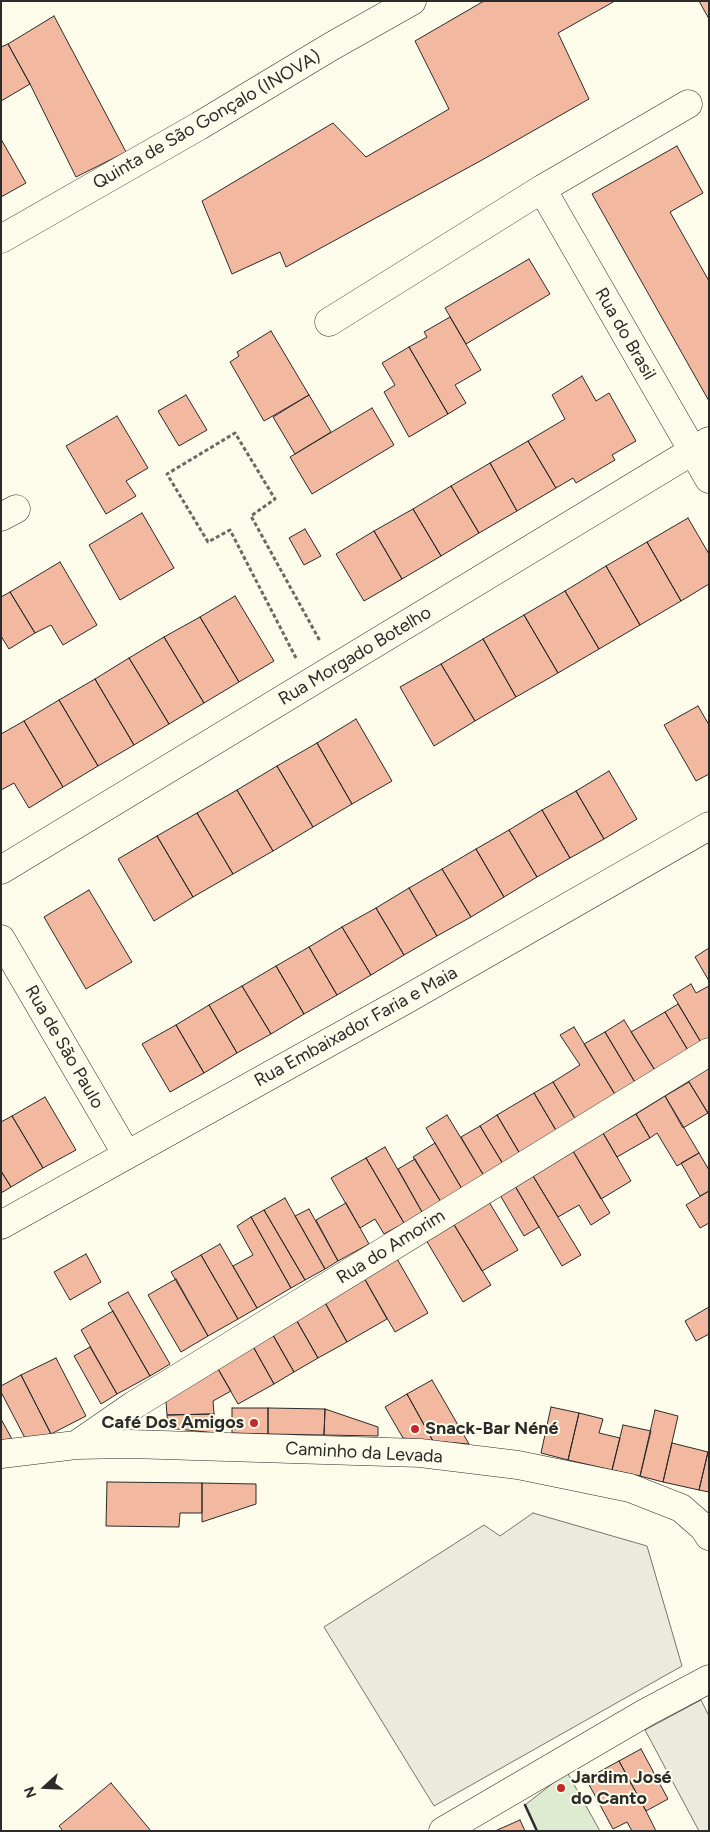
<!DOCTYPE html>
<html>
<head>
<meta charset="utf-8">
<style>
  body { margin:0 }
  #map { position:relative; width:710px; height:1832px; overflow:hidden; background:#fdfbea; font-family:Figtree,sans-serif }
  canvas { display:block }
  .frame { position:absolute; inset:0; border:2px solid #2b2b2b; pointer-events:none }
  .north { position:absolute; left:20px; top:1762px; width:50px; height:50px; -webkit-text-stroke:4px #fdfbea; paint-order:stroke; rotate:250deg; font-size:14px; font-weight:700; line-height:20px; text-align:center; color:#2b2b2b }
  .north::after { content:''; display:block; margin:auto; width:18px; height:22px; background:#2b2b2b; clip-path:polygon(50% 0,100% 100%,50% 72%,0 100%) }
</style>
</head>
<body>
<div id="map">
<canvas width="710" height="1832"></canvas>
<div class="frame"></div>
<div class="north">N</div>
</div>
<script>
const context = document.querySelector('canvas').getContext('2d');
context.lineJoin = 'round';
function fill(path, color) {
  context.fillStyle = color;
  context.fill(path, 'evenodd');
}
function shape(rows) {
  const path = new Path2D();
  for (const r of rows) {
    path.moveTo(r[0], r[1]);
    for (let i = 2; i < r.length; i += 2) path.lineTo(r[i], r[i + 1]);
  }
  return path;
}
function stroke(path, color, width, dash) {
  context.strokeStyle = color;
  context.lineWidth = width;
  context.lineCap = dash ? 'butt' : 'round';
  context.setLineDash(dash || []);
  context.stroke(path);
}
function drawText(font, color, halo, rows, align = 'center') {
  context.font = font + ' Figtree,sans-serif';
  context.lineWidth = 4;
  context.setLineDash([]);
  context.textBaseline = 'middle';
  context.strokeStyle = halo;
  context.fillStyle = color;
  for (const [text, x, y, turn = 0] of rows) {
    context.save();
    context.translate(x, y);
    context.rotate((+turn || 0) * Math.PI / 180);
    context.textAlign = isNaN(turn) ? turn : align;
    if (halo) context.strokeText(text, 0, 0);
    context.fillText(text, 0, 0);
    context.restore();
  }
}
const green = shape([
  [567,1772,600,1831,537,1831,525,1805,567,1772]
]);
fill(green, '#deebd1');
stroke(green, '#74746e', 1);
const parking = shape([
  [533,1513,647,1546,682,1666,434,1806,324,1627,484,1525,500,1536,533,1513],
  [701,1700,709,1716,709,1831,699,1831,645,1730,701,1700]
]);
fill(parking, '#eceadb');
stroke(parking, '#74746e', 1);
const building = shape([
  [484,1,615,1,558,33,589,99,482,160,286,267,280,252,232,274,202,201,333,123,366,157,449,109,415,41,484,1],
  [699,1,709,1,709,19,699,1],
  [54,16,126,152,76,177,30,84,8,44,54,16],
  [8,44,30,84,1,101,1,47,8,44],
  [1,139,26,183,1,197,1,139],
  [677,146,703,193,670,212,709,281,709,401,592,194,677,146],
  [529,259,550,294,466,344,445,308,529,259],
  [450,317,481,370,455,385,466,403,448,414,409,347,427,337,424,332,450,317],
  [271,331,309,395,264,421,230,362,239,356,237,352,271,331],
  [409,347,448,414,409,437,384,392,395,385,382,363,409,347],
  [582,376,596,401,609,393,636,441,612,455,615,460,576,483,573,478,556,488,528,441,565,419,552,395,582,376],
  [186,395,207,430,179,446,158,411,186,395],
  [309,395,331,432,295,454,273,417,309,395],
  [372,408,394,445,312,494,290,457,372,408],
  [117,416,148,468,126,481,136,496,106,514,66,446,117,416],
  [528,441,556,488,517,511,490,463,528,441],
  [490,463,517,511,479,533,451,486,490,463],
  [451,486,479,533,441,556,413,509,451,486],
  [413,509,441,556,402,579,374,531,413,509],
  [142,513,174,568,120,600,89,545,142,513],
  [688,518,709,554,709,584,681,601,647,542,688,518],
  [305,529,321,556,304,565,289,538,305,529],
  [374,531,402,579,364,601,336,554,374,531],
  [647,542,681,601,640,625,606,566,647,542],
  [60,562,97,625,63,645,51,625,35,633,10,592,60,562],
  [606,566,640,625,599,649,565,591,606,566],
  [565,591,599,649,558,673,524,615,565,591],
  [10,592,35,633,9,649,1,636,1,597,10,592],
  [235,596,274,661,239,682,200,617,235,596],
  [524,615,558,673,516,697,483,639,524,615],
  [200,617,239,682,204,703,164,637,200,617],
  [164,637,204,703,169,724,129,658,164,637],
  [483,639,516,697,475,721,441,664,483,639],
  [129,658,169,724,134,745,95,679,129,658],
  [441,664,475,721,434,746,400,687,441,664],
  [95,679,134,745,98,766,59,700,95,679],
  [59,700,98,766,63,787,24,721,59,700],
  [698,706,709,725,709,774,696,781,664,725,698,706],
  [356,719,392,781,352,804,317,743,356,719],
  [24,721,63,787,29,808,14,783,1,790,1,734,24,721],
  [317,743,352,804,313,827,277,766,317,743],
  [277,766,313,827,273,851,237,790,277,766],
  [609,771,637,819,604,839,576,791,609,771],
  [237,790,273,851,233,874,197,813,237,790],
  [576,791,604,839,570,858,542,810,576,791],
  [542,810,570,858,537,877,509,830,542,810],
  [197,813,233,874,193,897,157,836,197,813],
  [509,830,537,877,504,897,476,849,509,830],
  [157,836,193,897,154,921,118,859,157,836],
  [476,849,504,897,471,917,442,869,476,849],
  [442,869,471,917,437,936,409,888,442,869],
  [409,888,437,936,404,955,376,908,409,888],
  [89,890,132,962,86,989,44,917,89,890],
  [376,908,404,955,371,975,342,927,376,908],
  [342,927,371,975,337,995,309,947,342,927],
  [309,947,337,995,304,1014,276,966,309,947],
  [709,948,709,981,695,957,709,948],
  [276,966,304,1014,271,1034,242,986,276,966],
  [691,984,696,993,709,986,709,1040,702,1044,673,995,691,984],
  [242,986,271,1034,237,1053,209,1005,242,986],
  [678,1004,702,1044,689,1052,665,1012,678,1004],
  [209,1005,237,1053,204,1073,176,1025,209,1005],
  [665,1012,689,1052,656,1072,631,1032,665,1012],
  [624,1020,656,1072,636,1084,605,1032,624,1020],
  [176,1025,204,1073,170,1092,142,1044,176,1025],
  [574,1027,616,1096,576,1120,553,1082,580,1065,560,1035,574,1027],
  [605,1032,636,1084,616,1096,584,1044,605,1032],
  [709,1063,709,1115,686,1077,709,1063],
  [553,1082,576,1120,557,1132,534,1093,553,1082],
  [689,1082,708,1113,683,1128,665,1096,689,1082],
  [534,1093,557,1132,520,1154,497,1115,534,1093],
  [665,1096,699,1153,677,1166,657,1133,650,1138,636,1114,665,1096],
  [45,1097,76,1150,43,1168,12,1116,45,1097],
  [636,1114,650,1138,617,1157,603,1133,636,1114],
  [447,1115,484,1176,462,1189,426,1128,447,1115],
  [497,1115,520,1154,503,1164,480,1126,497,1115],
  [12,1116,43,1168,11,1187,1,1171,1,1122,12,1116],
  [480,1126,503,1164,484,1176,461,1137,480,1126],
  [603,1133,631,1181,601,1199,573,1151,603,1133],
  [435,1143,462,1189,441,1202,413,1157,435,1143],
  [385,1147,422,1212,404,1223,366,1158,385,1147],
  [573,1151,610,1213,591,1225,579,1205,558,1217,533,1176,573,1151],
  [699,1153,709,1170,709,1191,700,1196,681,1163,699,1153],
  [366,1158,404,1223,384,1234,375,1219,360,1228,331,1178,366,1158],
  [415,1159,441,1202,422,1212,398,1169,415,1159],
  [1,1171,11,1187,1,1193,1,1171],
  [533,1176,581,1255,562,1266,515,1186,533,1176],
  [515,1186,539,1227,524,1236,500,1195,515,1186],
  [709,1191,709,1223,700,1228,686,1205,709,1191],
  [285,1198,325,1269,305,1280,264,1210,285,1198],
  [489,1202,518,1250,482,1271,453,1223,489,1202],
  [346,1203,369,1244,338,1261,316,1220,346,1203],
  [309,1209,338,1261,325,1269,295,1216,309,1209],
  [264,1210,305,1280,291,1288,251,1217,264,1210],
  [251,1217,291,1288,257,1308,233,1266,253,1255,237,1226,251,1217],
  [453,1223,491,1285,463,1302,426,1240,453,1223],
  [220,1244,257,1308,238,1319,201,1255,220,1244],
  [86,1254,101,1282,70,1300,54,1272,86,1254],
  [201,1255,238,1319,208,1336,171,1272,201,1255],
  [396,1257,428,1313,395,1332,363,1276,396,1257],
  [363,1276,387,1319,347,1342,323,1299,363,1276],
  [176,1279,208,1336,181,1352,148,1295,176,1279],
  [128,1292,170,1364,150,1376,108,1303,128,1292],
  [323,1299,347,1342,318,1358,294,1316,323,1299],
  [709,1307,709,1334,696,1341,685,1321,709,1307],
  [113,1311,150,1376,117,1394,81,1330,113,1311],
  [294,1316,318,1358,294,1372,270,1330,294,1316],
  [270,1330,294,1372,274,1384,250,1341,270,1330],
  [250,1341,274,1384,238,1404,214,1362,250,1341],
  [90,1347,117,1394,101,1404,74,1356,90,1347],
  [56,1358,86,1416,51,1434,21,1375,56,1358],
  [214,1362,231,1391,213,1401,214,1414,167,1415,165,1390,214,1362],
  [21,1375,51,1434,25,1438,1,1392,1,1386,21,1375],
  [432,1380,469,1444,433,1441,407,1394,432,1380],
  [407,1394,433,1441,403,1438,385,1407,407,1394],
  [551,1407,579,1413,568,1460,541,1453,551,1407],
  [232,1408,268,1408,268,1434,232,1433,232,1408],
  [268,1408,325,1409,324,1435,268,1434,268,1408],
  [325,1409,378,1427,378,1436,324,1435,325,1409],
  [655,1410,678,1416,663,1482,640,1476,655,1410],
  [579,1413,603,1419,599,1433,620,1438,612,1470,568,1460,579,1413],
  [214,1414,215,1433,168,1428,167,1415,214,1414],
  [1,1419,12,1439,1,1440,1,1419],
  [623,1425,651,1431,640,1476,612,1470,623,1425],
  [672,1443,708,1452,699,1490,663,1482,672,1443],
  [708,1452,709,1452,709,1492,699,1490,708,1452],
  [107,1482,202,1483,202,1513,180,1513,179,1527,106,1526,107,1482],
  [202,1483,256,1484,256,1504,202,1522,202,1483],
  [641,1749,668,1799,646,1811,619,1761,641,1749],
  [619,1761,646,1811,656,1831,632,1831,627,1822,613,1829,586,1779,619,1761],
  [111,1783,151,1831,63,1831,59,1826,111,1783],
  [520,1820,525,1831,495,1831,520,1820]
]);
fill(building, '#f2b8a0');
stroke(building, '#2b2b2b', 1);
const minor = shape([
  [542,189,709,479],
  [1,239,199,126,332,46,412,1],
  [329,322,542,189,688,104],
  [1,517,16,509],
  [1,870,709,441],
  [1,939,127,1155],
  [1,1225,407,999,709,826],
  [76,1445,134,1405,709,1052],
  [1,1454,76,1445,130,1444,420,1453,518,1465,630,1488,681,1508,704,1528,709,1536],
  [443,1831,645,1713,709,1679]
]);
stroke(minor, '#2b2b2b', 29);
stroke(shape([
  [296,658,230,530,208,542,167,474,235,433,275,499,251,516,320,641]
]), '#6a6964', 3, [4, 2.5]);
stroke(minor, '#fdfbea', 28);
stroke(shape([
  [525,1805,537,1831]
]), '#2b2b2b', 2.5);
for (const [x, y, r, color] of [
  [254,1423,5,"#c62828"],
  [415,1429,5,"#c62828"],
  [561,1788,5,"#c62828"]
]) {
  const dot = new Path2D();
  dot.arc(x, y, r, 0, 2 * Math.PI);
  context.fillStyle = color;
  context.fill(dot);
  stroke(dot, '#fdfbea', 2);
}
drawText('18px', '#2b2b2b', '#fdfbea', [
  ["Quinta de São Gonçalo (INOVA)",207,120,-30],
  ["Rua do Brasil",625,334,60],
  ["Rua Morgado Botelho",355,656,-31],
  ["Rua Embaixador Faria e Maia",356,1027,-29],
  ["Rua de São Paulo",64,1047,60],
  ["Rua do Amorim",391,1247,-32],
  ["Caminho da Levada",364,1453,3]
]);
drawText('bold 18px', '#2b2b2b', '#fdfbea', [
  ["Café Dos Amigos",244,1423,"right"],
  ["Snack-Bar Néné",425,1429],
  ["Jardim José",571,1778],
  ["do Canto",571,1799]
], 'left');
</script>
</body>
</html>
